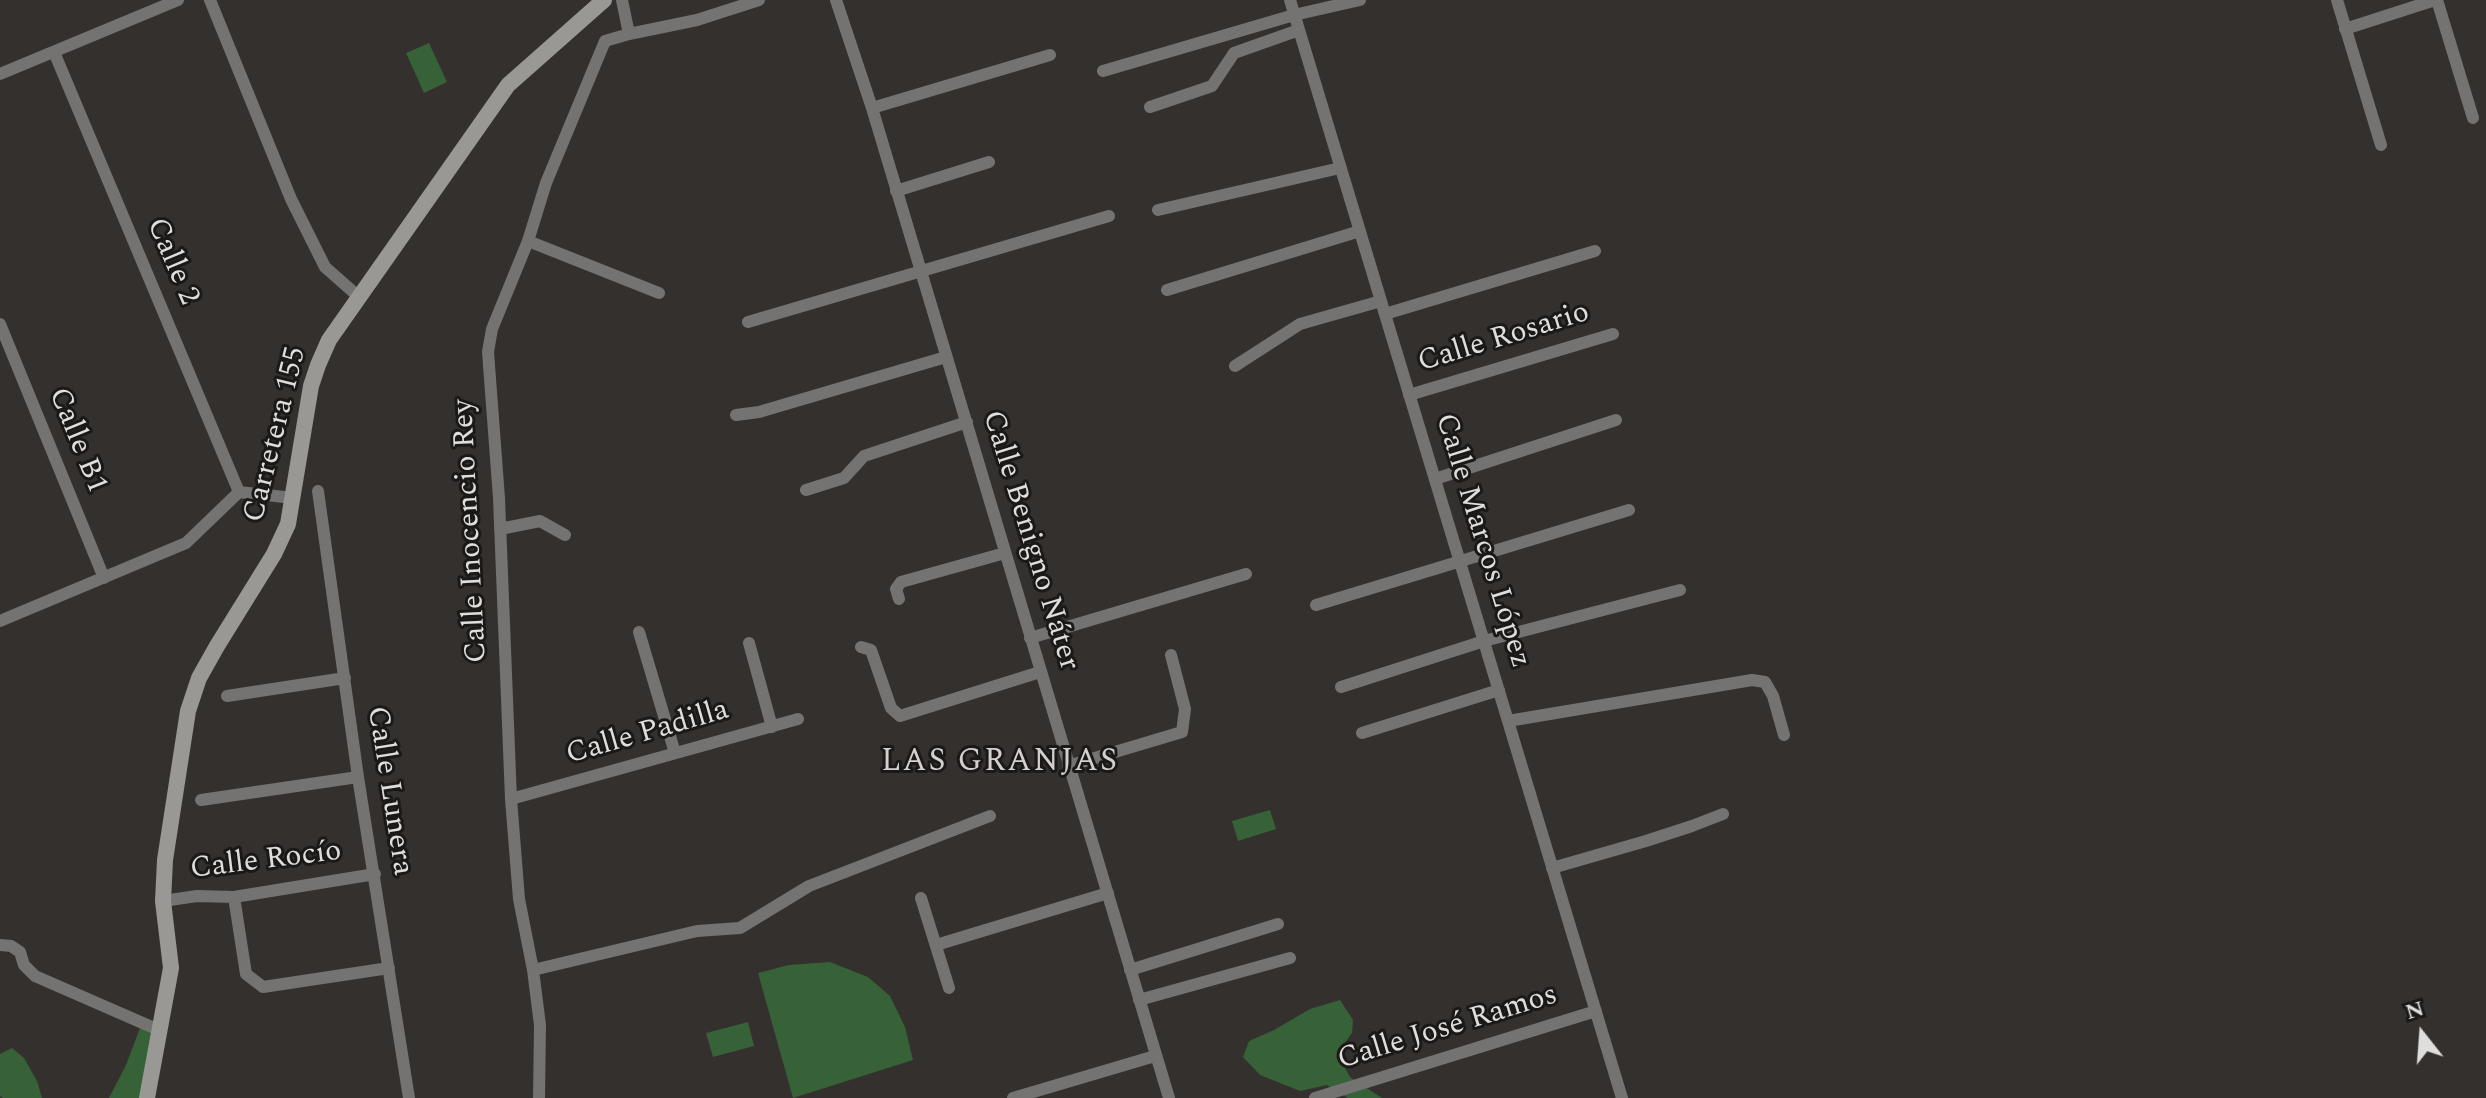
<!DOCTYPE html>
<html>
<head>
<meta charset="utf-8">
<style>
  body { margin:0 }
  #map { position:relative; width:2486px; height:1098px; overflow:hidden; background:#34302e; font-family:Spectral,serif }
  canvas { display:block }
  .north { position:absolute; left:2382px; top:994px; width:80px; height:80px; -webkit-text-stroke:6px #1a1918; paint-order:stroke; rotate:343deg; font-size:22px; font-weight:700; line-height:32px; text-align:center; color:#e0dedc }
  .north::after { content:''; display:block; margin:auto; width:28px; height:36px; background:#e0dedc; clip-path:polygon(50% 0,100% 100%,50% 72%,0 100%) }
</style>
</head>
<body>
<div id="map">
<canvas width="2486" height="1098"></canvas>
<div class="north">N</div>
</div>
<script>
const context = document.querySelector('canvas').getContext('2d');
context.lineJoin = 'round';
function fill(path, color) {
  context.fillStyle = color;
  context.fill(path, 'evenodd');
}
function shape(rows) {
  const path = new Path2D();
  for (const r of rows) {
    path.moveTo(r[0], r[1]);
    for (let i = 2; i < r.length; i += 2) path.lineTo(r[i], r[i + 1]);
  }
  return path;
}
function stroke(path, color, width, dash) {
  context.strokeStyle = color;
  context.lineWidth = width;
  context.lineCap = dash ? 'butt' : 'round';
  context.setLineDash(dash || []);
  context.stroke(path);
}
function drawText(font, color, halo, rows, align = 'center') {
  context.font = font + ' Spectral,serif';
  context.lineWidth = 6;
  context.setLineDash([]);
  context.textBaseline = 'middle';
  context.strokeStyle = halo;
  context.fillStyle = color;
  for (const [text, x, y, turn = 0] of rows) {
    context.save();
    context.translate(x, y);
    context.rotate((+turn || 0) * Math.PI / 180);
    context.textAlign = isNaN(turn) ? turn : align;
    if (halo) context.strokeText(text, 0, 0);
    context.fillText(text, 0, 0);
    context.restore();
  }
}
fill(shape([
  [429,43,447,82,424,93,406,53],
  [1270,810,1276,829,1238,841,1232,821],
  [830,962,868,977,890,996,905,1027,913,1060,793,1098,758,973,789,965],
  [1340,1000,1353,1020,1352,1033,1342,1047,1343,1064,1350,1077,1382,1098,1348,1098,1327,1085,1300,1091,1260,1075,1243,1057,1249,1041,1274,1030,1310,1009],
  [748,1022,754,1046,713,1057,706,1033],
  [140,1028,154,1032,140,1098,109,1098,126,1065],
  [12,1048,24,1058,37,1081,42,1098,3,1098,0,1096,0,1054]
]), '#376137');
stroke(shape([
  [210,0,291,199,325,267,359,297],
  [622,0,629,34],
  [836,0,872,108,1169,1098],
  [1290,0,1622,1098],
  [2337,0,2381,145],
  [2437,0,2473,118],
  [2345,29,2435,0],
  [54,52,239,492],
  [1103,71,1294,15,1360,0],
  [0,74,178,0],
  [1150,107,1212,86,1234,53,1299,30],
  [872,108,1050,55],
  [896,191,989,162],
  [1158,210,1340,168],
  [528,241,659,293],
  [1167,290,1360,231],
  [1385,314,1595,251],
  [748,322,1109,216],
  [0,324,104,578],
  [1235,366,1300,324,1381,301],
  [1409,395,1613,334],
  [736,415,759,412,946,357],
  [1435,479,1616,420],
  [806,490,844,478,864,456,967,422],
  [318,491,358,777,409,1098],
  [239,492,293,498],
  [500,529,540,521,565,535],
  [899,599,896,589,901,582,1005,553],
  [1316,605,1629,510],
  [0,621,186,543,239,492],
  [639,632,675,753],
  [1030,638,1246,574],
  [749,643,772,727],
  [861,647,871,650,891,708,900,716,1040,672],
  [1341,687,1484,641,1680,590],
  [227,696,345,678],
  [1508,721,1752,680,1765,682,1773,696,1784,735],
  [1362,733,1499,690],
  [1068,766,1182,732,1185,709,1171,655],
  [511,799,798,719],
  [201,800,358,777],
  [1552,868,1646,841,1692,826,1723,814],
  [234,897,246,974,263,987,389,968],
  [921,898,949,988],
  [163,901,197,896,234,897,375,874],
  [0,945,11,946,20,952,24,965,35,976,161,1031],
  [936,945,1108,893],
  [533,970,697,931,740,928,809,886,990,816],
  [1130,970,1278,924],
  [1139,1000,1290,958],
  [539,1098,540,1025,533,970,519,899,511,799,499,498,488,352,492,329,528,241,546,183,605,41,629,34,697,20,759,0],
  [1013,1098,1155,1056],
  [1315,1098,1596,1011]
]), '#747371', 12);
stroke(shape([
  [147,1098,171,968,163,901,165,860,188,711,199,678,217,646,274,554,288,524,311,386,318,365,329,340,508,85,604,0]
]), '#999895', 16);
drawText('30px', '#e0dedc', '#1a1918', [
  ["Calle 2",171,262,67],
  ["Calle Rosario",1504,339,-17],
  ["Carretera 155",277,435,-76],
  ["Calle B1",76,441,68],
  ["Calle Inocencio Rey",472,531,-93],
  ["Calle Benigno Náter",1029,541,73],
  ["Calle Marcos López",1481,541,73],
  ["Calle Padilla",648,734,-16],
  ["Calle Lunera",388,791,81],
  ["Calle Rocío",266,862,-7],
  ["Calle José Ramos",1448,1029,-17]
]);
context.letterSpacing = '2px';
drawText('32px', '#d4cfcc', '#1a1918', [
  ["LAS GRANJAS",1000,764]
]);
context.letterSpacing = '0px';
</script>
</body>
</html>
